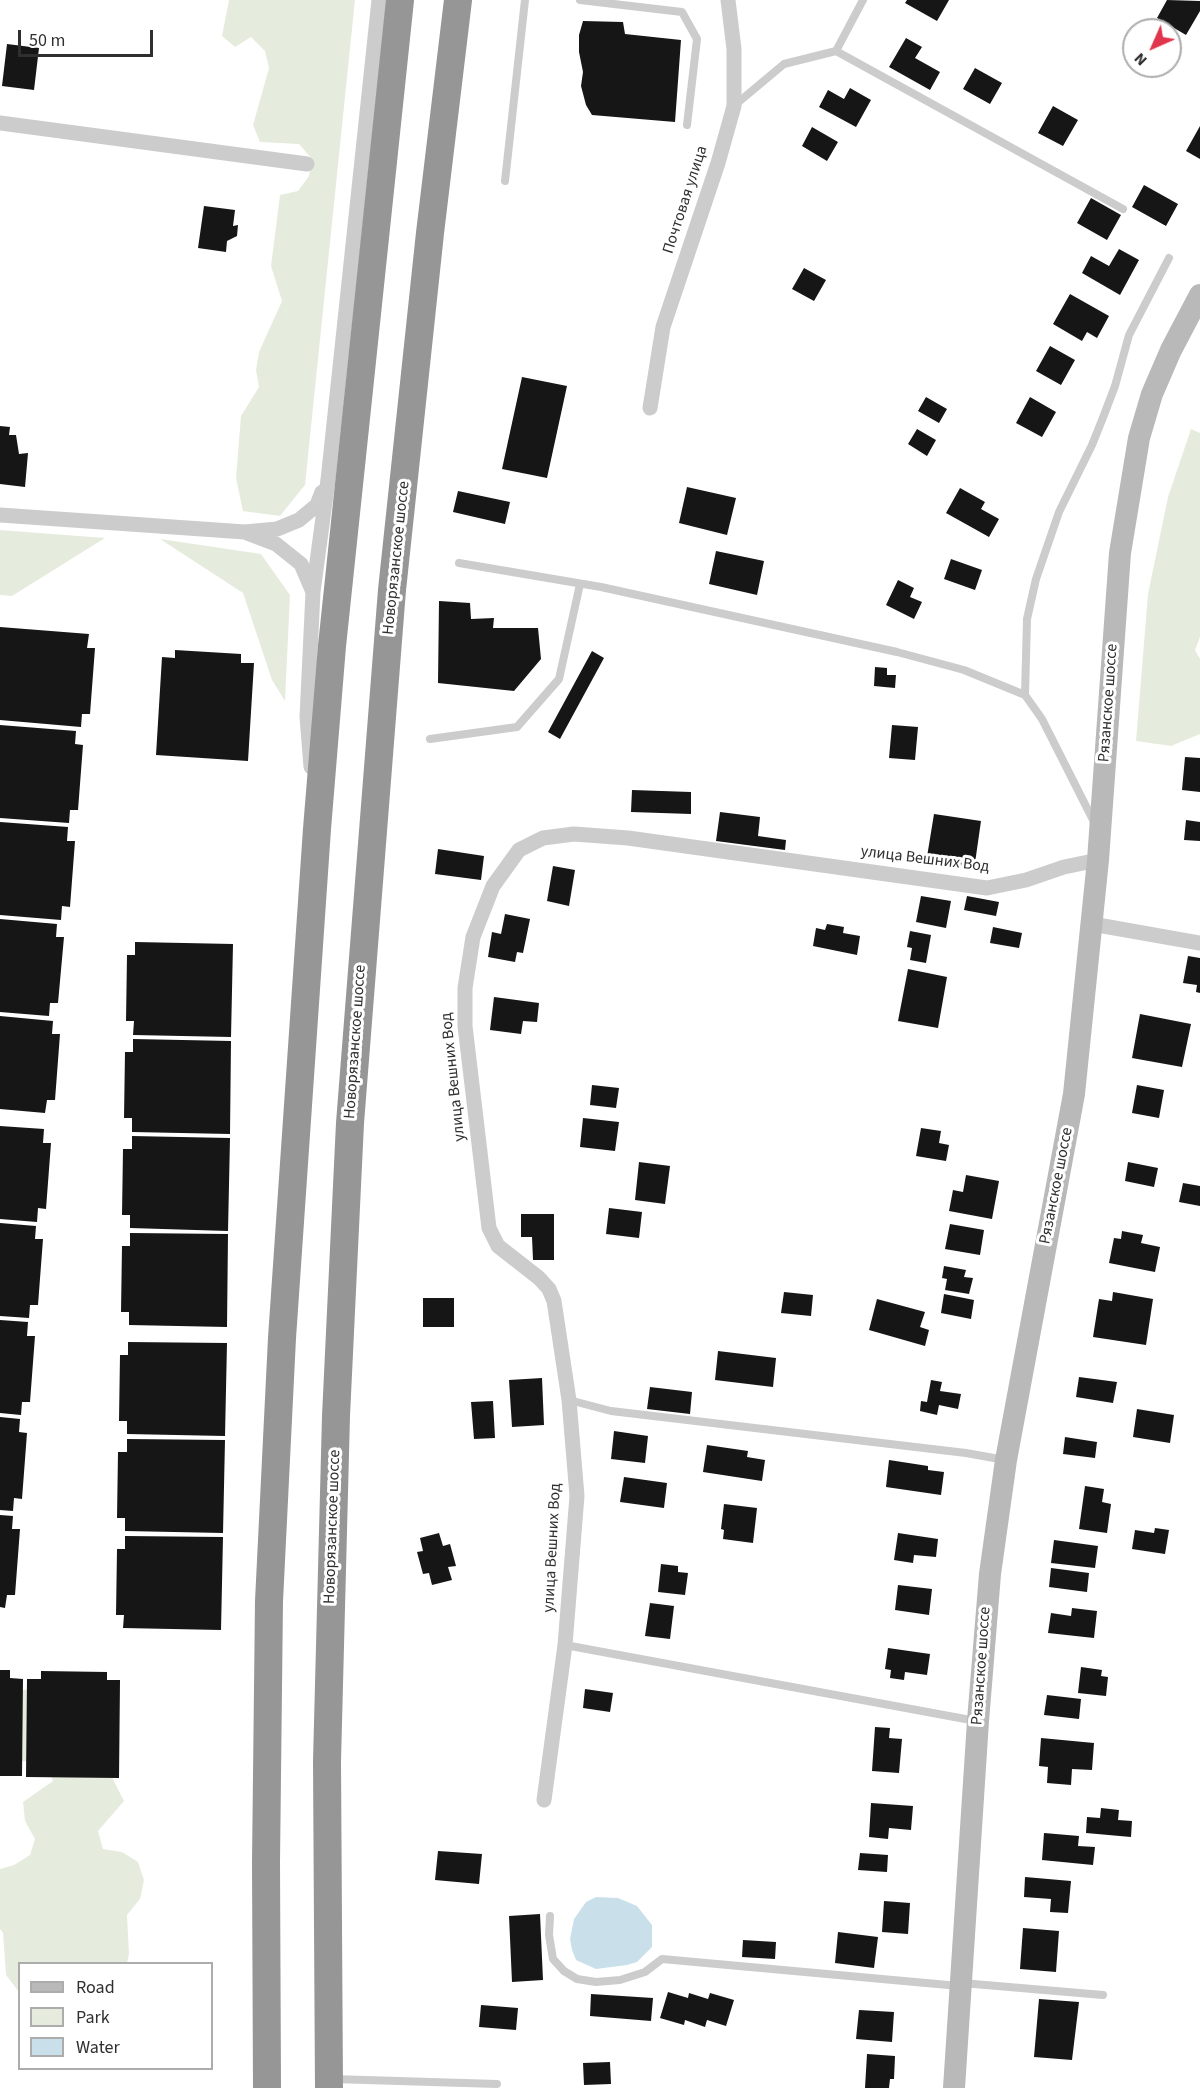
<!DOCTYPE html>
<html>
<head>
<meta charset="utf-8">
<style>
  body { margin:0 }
  #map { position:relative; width:1200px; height:2088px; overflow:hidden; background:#fff; font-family:"Source Sans 3",sans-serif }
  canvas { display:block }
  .legend { position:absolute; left:18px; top:1962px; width:195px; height:108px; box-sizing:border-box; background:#fff; border:2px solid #acacac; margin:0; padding:8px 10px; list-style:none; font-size:18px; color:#2f2f2f }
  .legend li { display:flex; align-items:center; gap:12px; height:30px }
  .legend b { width:30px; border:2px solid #acacac }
  .north { position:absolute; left:1122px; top:18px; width:60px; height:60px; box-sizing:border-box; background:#fff; border:2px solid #acacac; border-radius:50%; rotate:225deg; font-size:16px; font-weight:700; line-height:24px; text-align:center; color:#2f2f2f }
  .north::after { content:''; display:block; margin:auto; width:21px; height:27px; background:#e1354d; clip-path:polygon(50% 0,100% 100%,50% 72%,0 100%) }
  .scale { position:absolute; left:18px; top:30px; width:135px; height:27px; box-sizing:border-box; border:3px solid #2f2f2f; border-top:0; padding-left:8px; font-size:18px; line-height:21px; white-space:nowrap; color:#2f2f2f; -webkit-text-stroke:4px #fff; paint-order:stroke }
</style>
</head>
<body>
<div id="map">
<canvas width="1200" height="2088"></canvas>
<ul class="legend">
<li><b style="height:8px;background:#b9b9b9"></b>Road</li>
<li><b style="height:16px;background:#e6ecdd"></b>Park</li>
<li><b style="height:16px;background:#c9e0eb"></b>Water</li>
</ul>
<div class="north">N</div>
<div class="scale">50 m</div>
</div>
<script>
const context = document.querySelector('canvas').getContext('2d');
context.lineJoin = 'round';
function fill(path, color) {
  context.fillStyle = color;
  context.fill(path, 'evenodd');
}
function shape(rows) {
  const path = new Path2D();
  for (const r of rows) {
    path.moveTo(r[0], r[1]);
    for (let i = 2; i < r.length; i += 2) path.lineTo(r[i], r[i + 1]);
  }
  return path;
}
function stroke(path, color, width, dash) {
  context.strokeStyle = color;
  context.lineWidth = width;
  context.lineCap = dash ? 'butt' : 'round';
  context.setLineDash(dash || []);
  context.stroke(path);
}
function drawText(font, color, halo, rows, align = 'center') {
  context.font = font + ' "Source Sans 3",sans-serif';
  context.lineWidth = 6;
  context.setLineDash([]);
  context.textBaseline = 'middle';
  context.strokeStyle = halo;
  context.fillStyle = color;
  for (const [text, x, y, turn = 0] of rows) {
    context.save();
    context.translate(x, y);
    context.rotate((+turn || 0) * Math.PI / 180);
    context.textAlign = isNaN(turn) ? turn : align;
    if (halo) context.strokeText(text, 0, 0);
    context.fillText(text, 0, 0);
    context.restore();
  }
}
fill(shape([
  [229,0,355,0,305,485,280,516,243,511,236,478,241,416,259,387,256,370,259,352,282,301,271,266,280,195,298,191,309,176,312,159,299,144,260,142,253,125,269,68,265,51,251,37,235,47,222,36],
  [1191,429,1200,433,1200,637,1195,650,1200,659,1200,734,1171,746,1136,741,1148,594,1168,497],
  [0,530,105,538,12,596,0,595],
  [160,539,261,554,290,595,285,701,272,680,243,593],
  [65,1684,124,1801,98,1831,103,1849,122,1852,138,1862,144,1880,140,1899,127,1915,129,1954,127,1963,20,1964,19,1992,6,1975,3,1933,0,1929,0,1869,14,1865,30,1855,35,1839,25,1821,23,1802,53,1781,46,1764,5,1759,10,1692]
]), '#e6ecdd');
fill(shape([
  [596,1897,618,1898,637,1906,652,1925,652,1947,637,1962,627,1965,596,1969,576,1960,572,1950,570,1939,574,1919,586,1902]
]), '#c9e0eb');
fill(shape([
  [907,0,949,0,937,21,905,3],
  [1167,0,1200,1,1200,11,1186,35,1157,18],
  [583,21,623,22,625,34,681,40,675,122,592,115,586,105,581,86,583,72,579,52,579,35],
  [906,38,922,47,915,58,940,72,930,90,889,67],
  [7,44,39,48,34,90,2,86],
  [975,68,1002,83,990,104,963,89],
  [850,88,871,100,856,127,819,107,828,90,844,99],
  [1053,106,1078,120,1063,146,1038,133],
  [1200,126,1200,159,1186,151],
  [812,127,838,142,827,161,802,146],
  [1144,185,1178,204,1166,226,1132,207],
  [1091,198,1121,215,1107,240,1077,223],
  [204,206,235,210,233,226,238,225,237,236,227,241,226,252,198,248],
  [1119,249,1139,260,1120,295,1082,273,1091,256,1109,266],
  [804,268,826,280,814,301,792,289],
  [1070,294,1109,316,1097,338,1087,332,1082,341,1053,324],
  [1050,346,1075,360,1061,385,1036,371],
  [522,377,567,386,547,478,502,469],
  [926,397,947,409,939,423,918,411],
  [1030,397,1056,412,1042,437,1016,423],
  [0,426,10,427,9,435,16,435,19,454,28,453,25,487,0,484],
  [917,429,936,440,927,456,908,444],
  [687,487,736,498,727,535,679,523],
  [960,488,985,502,981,509,999,519,989,537,946,513],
  [458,491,510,502,505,524,453,512],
  [716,551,764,561,757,595,709,584],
  [951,559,982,570,975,590,944,579],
  [898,580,914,588,910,597,922,602,914,619,886,605],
  [439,601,470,603,471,619,494,618,493,628,538,628,541,659,514,691,438,683],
  [0,627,89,634,87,648,95,648,90,714,82,714,81,727,0,720],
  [175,650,241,654,241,663,254,663,248,761,156,755,162,657,175,658],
  [592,651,604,658,560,739,548,732],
  [875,667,887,668,887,675,896,675,895,688,874,686],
  [0,725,76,731,75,744,83,745,78,810,70,810,69,823,0,818],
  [892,725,918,727,915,760,889,758],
  [1185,757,1200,758,1200,792,1182,790],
  [632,790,691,792,691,814,631,812],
  [720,812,760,817,758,836,786,840,785,850,716,841],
  [934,814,981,821,974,870,926,863],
  [1186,820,1200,822,1200,841,1184,840],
  [0,822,68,827,67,841,75,841,70,907,62,906,61,920,0,915],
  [438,849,484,856,481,880,435,874],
  [553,866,575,870,569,906,547,901],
  [921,896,951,901,946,928,916,922],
  [967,896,999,902,996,916,964,910],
  [505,914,530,919,523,953,517,952,515,962,488,957,492,932,501,934],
  [0,919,57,924,56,937,64,937,58,1003,50,1003,49,1016,0,1012],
  [827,924,844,927,843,933,860,936,857,955,813,946,816,928,825,930],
  [993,927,1022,933,1019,948,990,943],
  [910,931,931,935,926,963,910,960,912,948,907,947],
  [135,942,233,944,231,1037,133,1035,134,1021,126,1021,127,955,135,955],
  [1188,956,1200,958,1200,993,1196,992,1197,985,1183,983],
  [908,969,947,977,938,1028,898,1021],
  [494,997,539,1003,537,1022,523,1021,521,1034,490,1030],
  [1140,1014,1191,1024,1182,1067,1132,1058],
  [0,1016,53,1021,52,1034,60,1034,55,1100,47,1100,45,1113,0,1109],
  [133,1039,231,1041,230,1134,132,1132,132,1118,124,1118,125,1052,133,1052],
  [592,1085,619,1088,616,1108,590,1105],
  [1137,1085,1164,1090,1159,1118,1132,1113],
  [583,1118,619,1122,615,1151,580,1147],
  [0,1126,44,1129,43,1143,51,1143,46,1209,38,1208,37,1222,0,1219],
  [921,1128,941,1131,939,1143,949,1145,946,1161,916,1156],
  [132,1136,230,1138,228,1231,130,1228,130,1215,122,1215,123,1149,132,1149],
  [639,1162,670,1166,665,1204,635,1200],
  [1128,1162,1158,1168,1154,1187,1125,1181],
  [966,1175,999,1181,992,1219,949,1211,953,1190,963,1192],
  [1183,1183,1200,1186,1200,1206,1179,1202],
  [609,1208,642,1212,639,1238,606,1234],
  [521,1214,554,1214,554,1260,533,1260,532,1237,521,1237],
  [0,1223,36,1226,35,1239,43,1239,38,1305,30,1305,29,1318,0,1316],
  [950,1224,984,1230,980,1255,945,1249],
  [1122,1231,1143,1235,1141,1243,1160,1247,1155,1272,1109,1263,1114,1238,1121,1239],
  [130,1233,228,1234,227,1327,129,1325,129,1312,121,1312,122,1246,130,1246],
  [944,1266,966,1270,964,1277,973,1278,969,1294,945,1290,947,1279,942,1278],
  [784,1292,813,1295,811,1316,781,1313],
  [1113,1292,1153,1299,1146,1345,1093,1337,1099,1299,1112,1301],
  [944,1294,974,1300,971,1319,941,1313],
  [423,1298,454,1298,454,1327,423,1327],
  [877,1299,925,1312,920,1327,929,1330,925,1346,869,1330],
  [0,1320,28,1322,27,1336,35,1336,30,1402,22,1402,21,1415,0,1413],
  [128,1342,227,1343,225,1436,127,1434,127,1421,119,1421,120,1355,128,1355],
  [718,1351,776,1358,773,1387,715,1380],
  [1079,1377,1117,1382,1113,1403,1076,1397],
  [542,1378,544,1425,512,1427,509,1380],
  [931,1380,942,1382,940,1391,961,1394,958,1409,939,1405,937,1415,920,1411,921,1401,927,1402],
  [650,1387,692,1392,690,1414,647,1409],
  [493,1401,495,1438,474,1439,471,1402],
  [1137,1409,1174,1415,1170,1443,1133,1437],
  [0,1417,20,1419,19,1432,27,1433,22,1499,14,1498,13,1511,0,1510],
  [614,1431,648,1436,645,1463,611,1459],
  [1065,1437,1097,1442,1095,1458,1063,1454],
  [127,1439,225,1440,223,1533,125,1531,125,1518,117,1518,118,1452,127,1452],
  [707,1445,748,1451,747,1457,765,1460,762,1481,703,1472],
  [889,1460,928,1466,928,1470,944,1472,941,1495,886,1487],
  [624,1477,667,1483,664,1508,620,1502],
  [1085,1486,1104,1489,1102,1502,1111,1504,1107,1533,1079,1529],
  [724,1504,757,1508,753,1543,723,1539,724,1530,721,1529],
  [0,1515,13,1516,12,1529,20,1529,15,1595,7,1595,5,1608,0,1607],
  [1155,1528,1169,1530,1165,1554,1132,1549,1135,1530,1154,1533],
  [439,1533,443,1546,450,1544,456,1566,448,1567,452,1580,432,1585,429,1573,423,1574,417,1552,423,1551,420,1538],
  [898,1533,938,1539,936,1557,914,1555,913,1563,894,1560],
  [125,1536,223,1537,221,1630,123,1628,124,1615,116,1615,117,1549,125,1549],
  [1054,1540,1098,1546,1095,1568,1051,1563],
  [661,1564,678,1566,678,1572,688,1573,685,1595,658,1592],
  [1051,1568,1089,1573,1087,1592,1049,1587],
  [898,1585,932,1589,929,1615,895,1610],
  [650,1603,674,1606,670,1639,645,1636],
  [1072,1608,1097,1611,1094,1638,1048,1633,1051,1613,1071,1616],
  [888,1648,930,1654,927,1675,905,1672,904,1680,890,1678,891,1670,885,1669],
  [1081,1667,1102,1670,1101,1676,1108,1677,1106,1696,1078,1693],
  [0,1670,10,1670,10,1678,23,1679,22,1776,0,1776],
  [41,1671,107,1672,107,1680,120,1680,119,1778,26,1777,27,1679,41,1679],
  [585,1689,613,1693,610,1712,583,1708],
  [1047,1695,1081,1699,1079,1719,1044,1715],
  [875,1727,890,1728,889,1738,902,1739,899,1773,872,1771],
  [1041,1738,1094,1743,1092,1770,1072,1769,1071,1785,1047,1783,1048,1767,1039,1766],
  [871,1803,913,1806,911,1830,889,1828,888,1839,869,1837],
  [1101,1808,1119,1810,1118,1820,1132,1821,1131,1837,1086,1833,1087,1817,1100,1818],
  [1044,1833,1079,1836,1078,1846,1095,1847,1093,1865,1042,1860],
  [438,1851,482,1854,479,1884,435,1880],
  [860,1853,888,1855,887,1872,858,1870],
  [1025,1877,1071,1881,1068,1913,1050,1912,1051,1899,1024,1897],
  [884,1901,910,1903,908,1934,882,1932],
  [540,1914,543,1980,512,1982,509,1916],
  [1023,1928,1059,1931,1056,1972,1020,1969],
  [838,1932,878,1937,874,1968,835,1963],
  [743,1940,776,1942,775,1959,742,1957],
  [668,1992,688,1998,689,1993,708,1999,710,1993,734,2000,726,2026,707,2020,705,2027,685,2020,684,2025,660,2018],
  [591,1994,653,1998,651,2021,590,2016],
  [1039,1999,1079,2002,1072,2060,1034,2057],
  [481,2005,518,2008,516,2030,479,2027],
  [859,2010,894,2012,892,2042,856,2039],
  [867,2054,895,2056,894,2079,890,2079,889,2088,865,2088],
  [610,2062,611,2084,584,2085,583,2063]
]), '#161616');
stroke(shape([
  [580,0,682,12,697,39,687,125],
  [836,51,863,0],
  [735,105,784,64,836,51,1123,209],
  [505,181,525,0],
  [459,563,601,587,897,652,964,670,1025,695,1042,719,1094,822],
  [1025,695,1027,619,1036,579,1059,512,1092,445,1104,415,1115,386,1129,335,1169,258],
  [430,739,517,727,559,679,580,584],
  [569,1400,611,1411,966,1453,1005,1460],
  [565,1645,976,1721],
  [550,1916,549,1935,553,1959,564,1971,577,1979,596,1982,620,1980,645,1972,662,1959,959,1986],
  [962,1983,1103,1995],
  [333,2079,497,2084]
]), '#ccc', 8);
stroke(shape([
  [0,123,307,164],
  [650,408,663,327,718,163,734,106,734,49,728,0],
  [0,515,245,532,277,529,299,520,317,505,322,492],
  [247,533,276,544,301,564,313,592],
  [311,767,307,717,313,592,328,480,379,0],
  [1092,924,1200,943],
  [544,1800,565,1645,577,1496,569,1400,554,1301,549,1289,539,1278,498,1246,489,1228,465,1026,465,988,473,937,493,886,519,850,543,838,574,834,628,838,987,888,1026,880,1064,867,1098,860]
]), '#ccc', 15);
stroke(shape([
  [954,2088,978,1721,990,1574,1006,1460,1074,1094,1098,860,1120,553,1139,438,1152,394,1171,350,1200,295]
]), '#b9b9b9', 22);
stroke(shape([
  [267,2088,266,1862,269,1601,282,1338,317,829,332,646,400,0],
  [329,2088,327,1761,336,1416,350,1123,392,590,430,233,458,0]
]), '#969696', 28);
drawText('16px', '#2f2f2f', '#fff', [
  ["Почтовая улица",686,200,-72],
  ["Новорязанское шоссе",397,558,-84],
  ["Рязанское шоссе",1109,703,-86],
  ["улица Вешних Вод",925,860,7],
  ["Новорязанское шоссе",356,1042,-86],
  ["улица Вешних Вод",454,1077,-96],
  ["Рязанское шоссе",1057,1186,-79],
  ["Новорязанское шоссе",333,1527,-88],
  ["улица Вешних Вод",553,1548,-87],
  ["Рязанское шоссе",982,1666,-86]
]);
</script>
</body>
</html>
